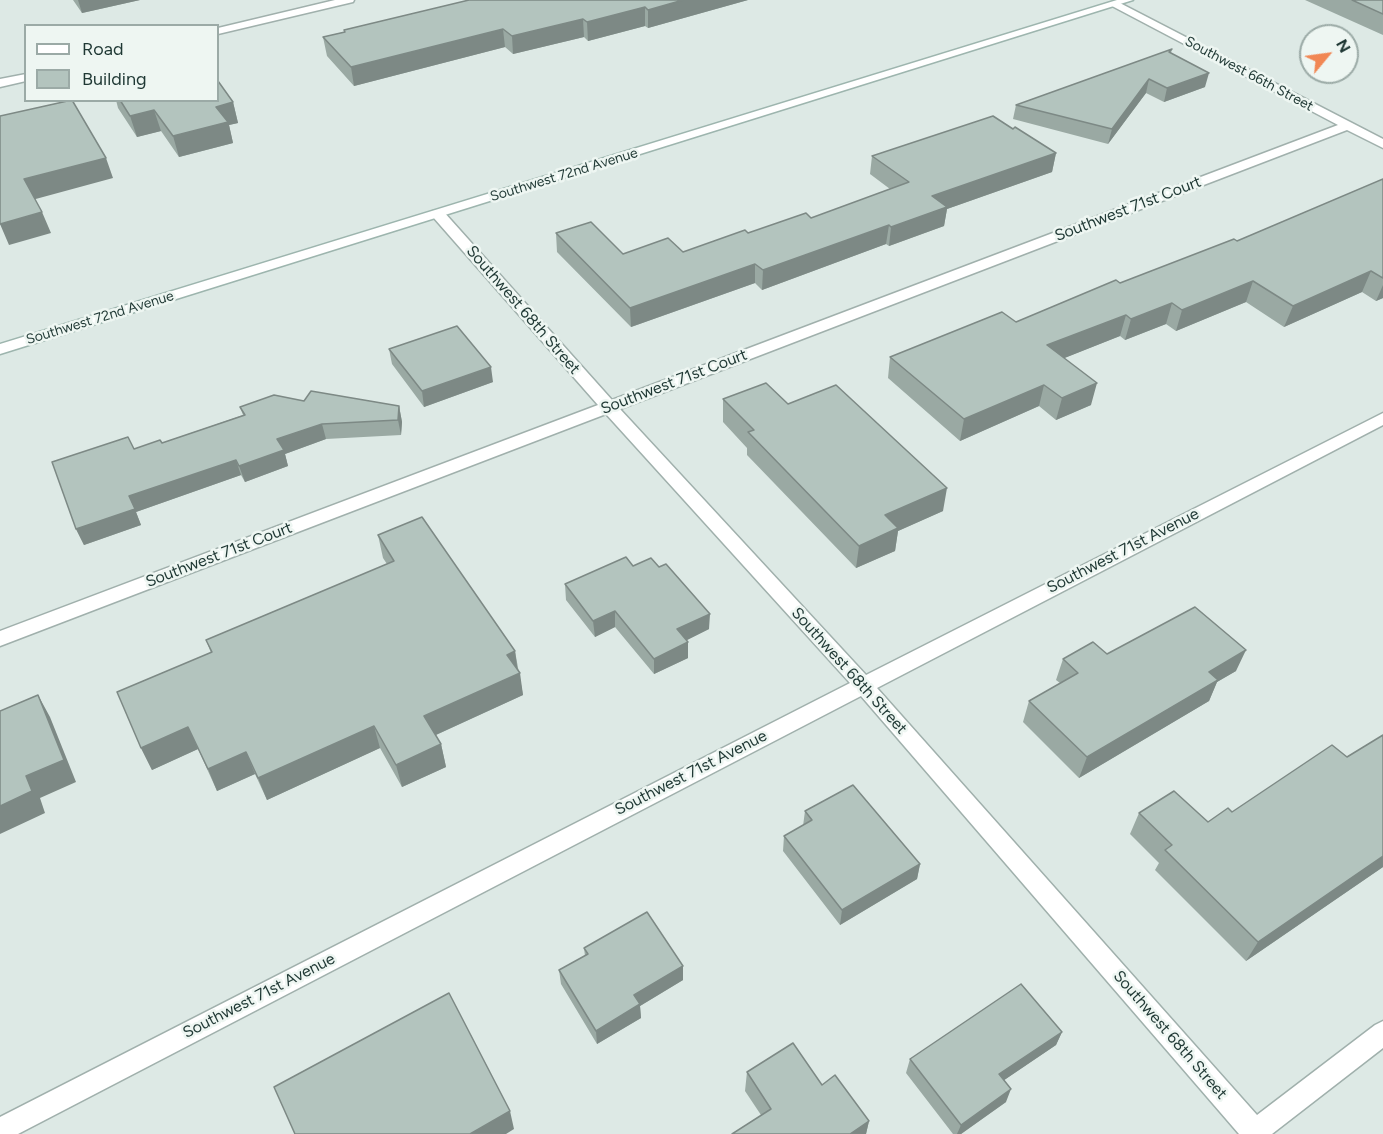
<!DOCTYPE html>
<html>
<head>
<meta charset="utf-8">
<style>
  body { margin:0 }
  #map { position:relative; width:1383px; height:1134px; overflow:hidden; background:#dde9e5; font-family:Figtree,sans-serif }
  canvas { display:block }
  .legend { position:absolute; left:24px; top:24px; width:195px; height:78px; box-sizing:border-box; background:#eef6f2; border:2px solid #9baaa6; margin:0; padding:8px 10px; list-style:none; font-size:18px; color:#1f3834 }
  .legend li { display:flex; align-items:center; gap:12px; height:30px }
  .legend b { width:30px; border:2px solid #9baaa6 }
  .north { position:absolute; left:1299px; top:24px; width:60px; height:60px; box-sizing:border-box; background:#eef6f2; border:2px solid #9baaa6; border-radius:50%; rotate:61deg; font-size:16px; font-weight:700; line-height:24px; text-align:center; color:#1f3834 }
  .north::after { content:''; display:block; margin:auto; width:21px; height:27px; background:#f18754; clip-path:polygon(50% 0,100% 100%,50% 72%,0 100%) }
</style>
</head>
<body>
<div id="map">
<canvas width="1383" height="1134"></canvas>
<ul class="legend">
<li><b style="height:8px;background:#fff"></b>Road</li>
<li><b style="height:16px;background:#b3c4be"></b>Building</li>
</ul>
<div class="north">N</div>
</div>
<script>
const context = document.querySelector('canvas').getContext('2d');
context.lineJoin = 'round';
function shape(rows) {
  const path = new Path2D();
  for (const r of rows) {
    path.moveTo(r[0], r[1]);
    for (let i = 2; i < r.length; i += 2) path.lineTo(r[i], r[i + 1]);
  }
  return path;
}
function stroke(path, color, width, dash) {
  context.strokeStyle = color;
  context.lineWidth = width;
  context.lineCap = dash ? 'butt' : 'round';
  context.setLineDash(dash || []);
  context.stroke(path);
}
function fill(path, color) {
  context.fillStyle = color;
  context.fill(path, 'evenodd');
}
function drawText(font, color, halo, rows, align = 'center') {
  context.font = font + ' Figtree,sans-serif';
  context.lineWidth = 5;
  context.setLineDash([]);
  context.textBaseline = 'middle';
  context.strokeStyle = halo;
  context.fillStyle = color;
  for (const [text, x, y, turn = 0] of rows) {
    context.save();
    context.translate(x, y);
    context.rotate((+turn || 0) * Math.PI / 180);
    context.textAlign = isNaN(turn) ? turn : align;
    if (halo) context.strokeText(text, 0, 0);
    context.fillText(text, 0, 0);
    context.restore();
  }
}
const street = shape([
  [335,0,354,0,353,2,218,34,218,28,335,0],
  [1116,1,1383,139,1383,148,1347,130,620,409,866,675,1383,413,1383,425,877,688,1257,1115,1375,1025,1383,1021,1383,1048,1272,1134,1239,1134,861,696,18,1134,0,1134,0,1117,850,683,606,414,0,646,0,631,598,405,433,217,431,214,433,211,443,211,612,400,1338,125,1112,6,1111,4,1116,1],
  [26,74,26,81,0,87,0,79,26,74]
]);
const secondary = shape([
  [1117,0,1133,0,0,354,0,344,1117,0]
]);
stroke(street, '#a0b0ac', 3);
stroke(secondary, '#9db5ae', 3);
fill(street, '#fff');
fill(secondary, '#fff');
fill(shape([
  [73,0,140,0,82,13],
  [469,0,748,0,648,28,645,26,588,41,584,37,513,54,505,47,354,86,327,56,323,37,344,32,344,30],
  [1305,0,1383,0,1383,35],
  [1172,49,1171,53,1205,87,1164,102,1146,93,1108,144,1013,119,1016,105],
  [116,100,218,100,233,102,238,123,229,125,233,143,179,157,161,131,137,137,118,108],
  [1013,129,1056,153,1052,172,947,209,944,226,889,246,886,244,762,290,755,283,631,327,557,252,556,233,623,254,683,252,748,233,811,218,890,189,870,174,872,156],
  [1383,179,1383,298,1376,301,1362,292,1284,327,1246,302,1176,331,1166,324,1125,340,1120,336,1064,358,1091,405,1056,420,1039,406,960,441,888,378,890,357,1016,322,1120,283,1237,241],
  [389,349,493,382,424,407,392,364],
  [723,399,788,404,943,511,898,531,895,551,856,568,747,455,747,448,723,422],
  [304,401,399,406,402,422,401,435,326,439,285,454,288,466,245,482,241,475,136,512,141,525,84,545,76,529,134,449,162,443,243,415,240,407],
  [378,535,515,651,523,695,436,735,441,744,446,767,402,787,380,748,267,800,255,774,217,791,198,749,152,770,141,748,211,653,206,640,387,564,383,558],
  [633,566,709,629,687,640,688,658,654,674,615,627,595,637,566,600,565,584],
  [1107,654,1236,671,1217,682,1209,701,1079,778,1023,722,1029,701,1060,683,1056,680,1063,659],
  [805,811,920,864,917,879,840,925,783,851,784,836,803,826],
  [1232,812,1383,867,1246,961,1155,870,1159,863,1130,834,1139,813,1208,822],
  [584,948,683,980,640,1006,641,1018,597,1044,561,984,559,970,585,956],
  [1062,1032,1056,1045,1004,1080,1006,1102,961,1134,953,1134,906,1073,910,1059],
  [747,1072,822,1085,869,1121,866,1134,732,1134,761,1115,745,1091]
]), '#9aa9a3');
fill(shape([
  [78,0,140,0,82,13],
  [683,0,748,0,648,28,648,10],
  [645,7,645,26,588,41,587,22],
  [583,19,584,37,513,54,512,36],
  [503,29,505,47,354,86,351,67],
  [1209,73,1205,87,1164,102,1167,88],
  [1149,79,1146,93,1108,144,1112,129],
  [233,102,238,123,229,125,233,143,179,157,173,136,216,107],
  [154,110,161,131,137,137,130,116],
  [1056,153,1052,172,947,209,944,226,889,246,891,227,932,196],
  [106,158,113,178,32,200,24,179],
  [42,212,51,233,9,245,0,224],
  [889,225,886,244,762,290,763,270],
  [755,264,755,283,631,327,630,308],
  [1371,271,1362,292,1284,327,1293,306],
  [1253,281,1246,302,1176,331,1182,310],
  [1383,285,1383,298,1376,301],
  [1172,303,1166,324,1125,340,1131,319],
  [1126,315,1120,336,1042,367,1047,345],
  [491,367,493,382,424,407,422,391],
  [1097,383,1091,405,1056,420,1062,398],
  [1044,385,1039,406,960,441,964,419],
  [399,406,402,422,401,435,398,420],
  [322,424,326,439,285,454,288,466,245,482,239,466,277,439],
  [236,460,241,475,136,512,141,525,84,545,76,529,129,496],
  [947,488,943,511,898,531,895,551,856,568,859,546,885,515],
  [615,611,615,627,595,637,593,621],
  [710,614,709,629,677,645,677,629],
  [688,642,688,658,654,674,654,659],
  [1246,650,1236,671,1217,682,1209,701,1079,778,1087,757,1209,672],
  [515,651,518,673,507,655],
  [520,673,523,695,429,738,424,716],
  [38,695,50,717,76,782,40,798,45,813,0,834,0,806,26,776],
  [374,726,380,748,267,800,258,778],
  [188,727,198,749,152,770,141,748],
  [441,744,446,767,402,787,396,765],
  [246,752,255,774,217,791,208,769],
  [1383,856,1383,867,1246,961,1258,942],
  [920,864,917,879,840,925,842,910],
  [683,966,683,980,640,1006,641,1018,597,1044,596,1031,634,995],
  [1062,1032,1056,1045,994,1087,999,1074],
  [1011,1089,1006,1102,961,1134,957,1134,961,1125],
  [510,1111,514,1129,506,1134,470,1134],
  [869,1121,866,1134,850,1134]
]), '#7d8985');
const building = shape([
  [469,0,683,0,648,10,645,7,587,22,583,19,512,36,503,29,351,67,323,37,345,32,344,30,469,0],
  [1352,0,1383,0,1383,14,1352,0],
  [1172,49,1169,52,1209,73,1167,88,1149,79,1112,129,1016,105,1172,49],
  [218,81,233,102,216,107,228,122,173,136,154,110,130,116,120,100,218,100,218,81],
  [72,100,106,158,24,179,42,212,0,224,0,116,72,100],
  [993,116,1013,129,1015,127,1056,153,932,196,947,207,891,227,889,225,763,270,755,264,630,308,556,233,591,222,623,254,668,238,683,252,745,230,748,233,806,213,811,218,909,182,872,156,993,116],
  [1383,179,1383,278,1371,271,1293,306,1253,281,1182,310,1172,303,1131,319,1126,315,1047,345,1097,383,1062,398,1044,385,964,419,890,357,1002,312,1016,322,1116,280,1120,283,1234,239,1237,241,1383,179],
  [457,326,491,367,422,391,389,349,457,326],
  [766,383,788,404,836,385,947,488,885,515,898,528,859,546,748,432,754,430,723,399,766,383],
  [311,391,399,406,398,420,322,424,277,439,284,450,239,466,236,460,129,496,135,509,76,529,52,462,128,437,134,449,160,440,162,443,245,415,240,407,274,395,304,401,311,391],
  [422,517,515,651,507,655,520,673,424,716,441,744,396,765,374,726,258,778,246,752,208,769,188,727,141,748,117,692,212,652,206,640,394,561,378,535,422,517],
  [626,557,633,566,651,558,659,567,666,564,710,614,677,629,688,642,654,659,615,611,593,621,565,584,626,557],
  [1195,607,1246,650,1209,672,1218,680,1087,757,1029,701,1078,673,1063,659,1093,642,1107,654,1195,607],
  [38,695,64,760,26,776,32,791,0,806,0,711,38,695],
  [1383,735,1383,856,1258,942,1165,850,1172,845,1139,813,1174,791,1208,822,1228,808,1232,812,1332,745,1347,757,1383,735],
  [853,785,920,864,842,910,784,836,812,820,805,811,853,785],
  [647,912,683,966,634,995,640,1004,596,1031,559,970,588,954,584,948,647,912],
  [1021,984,1062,1032,999,1074,1011,1089,961,1125,910,1059,1021,984],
  [449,993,510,1111,470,1134,295,1134,274,1087,449,993],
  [793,1043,822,1085,835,1075,869,1121,850,1134,732,1134,771,1109,747,1072,793,1043]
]);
fill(building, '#b3c4be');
stroke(building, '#7d8985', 1.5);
drawText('14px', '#1f3834', '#eef6f2', [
  ["Southwest 66th Street",1249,74,28],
  ["Southwest 72nd Avenue",564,175,-17],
  ["Southwest 72nd Avenue",100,318,-17]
]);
drawText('16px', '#1f3834', '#eef6f2', [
  ["Southwest 71st Court",1128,209,-21],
  ["Southwest 68th Street",523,310,49],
  ["Southwest 71st Court",674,382,-21],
  ["Southwest 71st Avenue",1123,551,-27],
  ["Southwest 71st Court",219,555,-21],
  ["Southwest 68th Street",849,671,48],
  ["Southwest 71st Avenue",691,773,-27],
  ["Southwest 71st Avenue",259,996,-27],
  ["Southwest 68th Street",1170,1035,49]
]);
</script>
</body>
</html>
